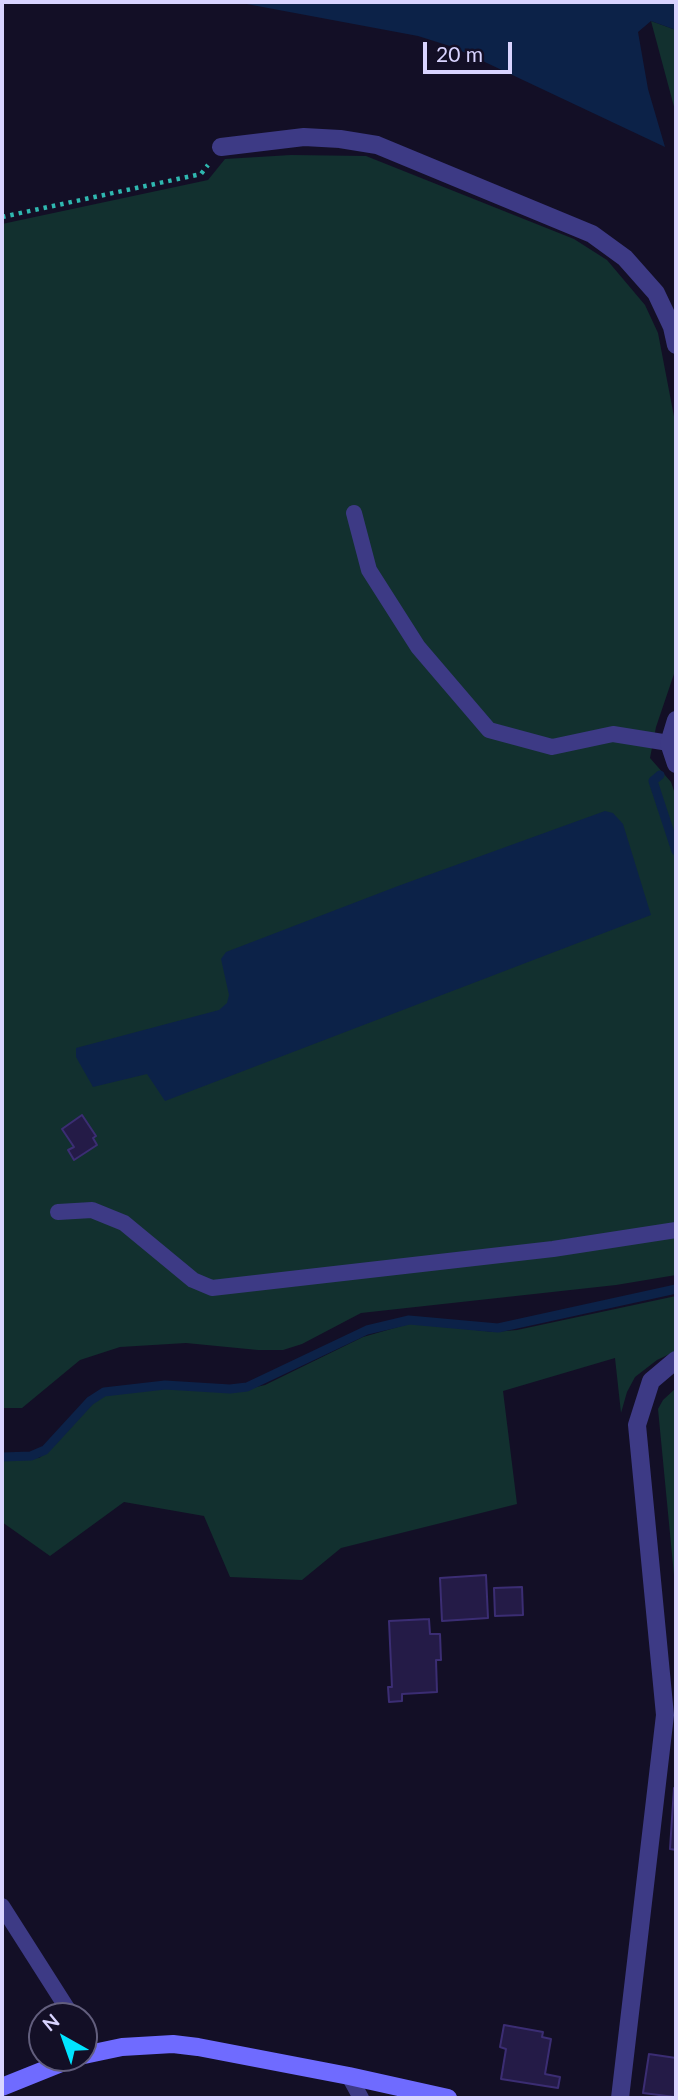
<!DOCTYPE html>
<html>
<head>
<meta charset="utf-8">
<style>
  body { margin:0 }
  #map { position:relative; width:678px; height:2100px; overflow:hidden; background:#130f26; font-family:Lato,sans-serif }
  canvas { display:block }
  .frame { position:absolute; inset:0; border:4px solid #d9d4ff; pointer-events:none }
  .north { position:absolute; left:28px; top:2002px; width:70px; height:70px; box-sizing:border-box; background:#130f26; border:2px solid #625e7d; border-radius:50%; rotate:320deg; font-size:19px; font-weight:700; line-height:28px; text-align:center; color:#d9d4ff }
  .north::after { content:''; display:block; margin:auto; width:24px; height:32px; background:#00e5ff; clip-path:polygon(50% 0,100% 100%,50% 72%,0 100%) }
  .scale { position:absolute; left:423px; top:42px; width:89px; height:32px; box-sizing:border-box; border:4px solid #d9d4ff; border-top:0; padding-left:9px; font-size:21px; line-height:24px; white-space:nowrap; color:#d9d4ff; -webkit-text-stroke:5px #130f26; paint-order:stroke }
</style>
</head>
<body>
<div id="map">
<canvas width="678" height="2100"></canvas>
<div class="frame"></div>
<div class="north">N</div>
<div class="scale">20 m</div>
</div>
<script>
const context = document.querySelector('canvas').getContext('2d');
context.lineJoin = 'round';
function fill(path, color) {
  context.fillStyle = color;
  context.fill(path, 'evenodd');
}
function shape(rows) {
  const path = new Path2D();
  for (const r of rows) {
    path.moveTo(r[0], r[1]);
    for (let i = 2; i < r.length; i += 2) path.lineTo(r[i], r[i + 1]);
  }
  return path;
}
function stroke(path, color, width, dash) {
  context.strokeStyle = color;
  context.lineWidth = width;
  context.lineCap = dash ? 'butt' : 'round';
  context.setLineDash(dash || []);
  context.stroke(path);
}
fill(shape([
  [651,21,676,30,676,114],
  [291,155,366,156,574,239,607,260,645,305,658,333,676,427,676,668,656,727,650,758,671,782,676,797,676,1275,616,1285,361,1313,302,1344,283,1350,258,1350,186,1343,120,1347,80,1360,22,1408,2,1408,2,224,208,180,225,159],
  [676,1296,676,1351,657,1360,635,1377,627,1392,621,1413,615,1358,503,1391,517,1504,341,1548,302,1580,230,1577,204,1516,124,1502,50,1556,2,1522,2,1459,39,1458,52,1448,96,1400,108,1394,173,1388,235,1392,265,1385,363,1337,412,1323,494,1332,517,1330],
  [676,1388,676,1596,658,1409,663,1400]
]), '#12302f');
fill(shape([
  [236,2,676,2,676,30,651,21,638,32,648,89,665,147,453,47,418,36],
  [605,811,613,813,623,824,651,915,165,1101,147,1074,93,1087,76,1057,76,1048,219,1010,227,1003,229,995,221,959,226,952,398,886]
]), '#0c2248');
stroke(shape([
  [660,775,653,781,676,851],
  [2,1457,31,1456,45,1450,90,1401,104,1392,165,1385,230,1389,247,1387,367,1330,409,1320,498,1328,676,1289]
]), '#0c2248', 9);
const building = shape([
  [82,1115,96,1136,93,1138,97,1145,74,1160,68,1150,74,1147,62,1129,82,1115],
  [486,1575,488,1618,442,1621,440,1578,486,1575],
  [522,1587,523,1615,495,1616,494,1588,522,1587],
  [429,1619,430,1634,440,1634,441,1660,436,1660,437,1692,402,1694,402,1701,389,1702,388,1687,392,1687,389,1621,429,1619],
  [674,1788,676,1788,676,1850,670,1849,674,1788],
  [504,2025,543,2032,542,2037,551,2039,545,2074,560,2077,558,2088,501,2079,506,2049,500,2047,504,2025],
  [649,2054,676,2058,675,2097,643,2093,649,2054]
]);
fill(building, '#241b47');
stroke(building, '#3b2d73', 2);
stroke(shape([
  [2,217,201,174,208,165]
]), '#2fb8b0', 4.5, [3.5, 5]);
stroke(shape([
  [354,513,369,570,418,647,489,730,552,747,613,734,669,743],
  [58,1212,92,1210,124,1223,193,1280,212,1288,553,1249,676,1230],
  [2,1906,72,2016],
  [349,2076,361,2098]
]), '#3d3a85', 16);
stroke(shape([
  [221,147,304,137,340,139,377,145,592,234,625,258,656,293,672,327,676,345],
  [676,720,669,743,676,764],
  [620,2098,665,1715,637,1425,651,1381,676,1360]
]), '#3d3a85', 18);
stroke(shape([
  [84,2055,122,2047,173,2044,198,2047,349,2076,448,2098],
  [2,2087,74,2058]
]), '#6f6bff', 18);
</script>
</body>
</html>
